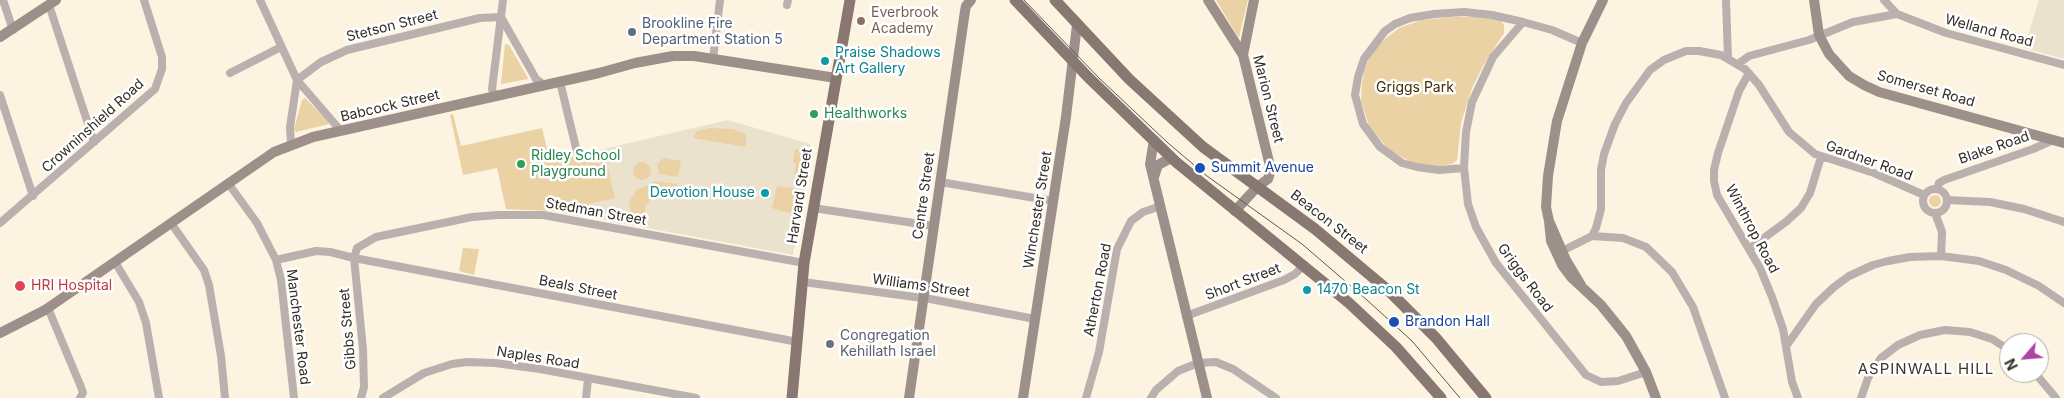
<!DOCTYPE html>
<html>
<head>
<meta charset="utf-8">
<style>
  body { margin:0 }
  #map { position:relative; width:2064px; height:398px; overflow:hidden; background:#fdf3e1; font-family:Inter,sans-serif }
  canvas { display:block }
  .north { position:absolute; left:1999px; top:333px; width:50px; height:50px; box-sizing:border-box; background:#fff; border:1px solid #adaba9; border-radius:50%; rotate:243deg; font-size:14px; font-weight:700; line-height:20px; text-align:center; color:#322e27 }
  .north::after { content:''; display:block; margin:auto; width:18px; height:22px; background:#b043a2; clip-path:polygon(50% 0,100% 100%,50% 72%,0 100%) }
</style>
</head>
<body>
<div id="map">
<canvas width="2064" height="398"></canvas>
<div class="north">N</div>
</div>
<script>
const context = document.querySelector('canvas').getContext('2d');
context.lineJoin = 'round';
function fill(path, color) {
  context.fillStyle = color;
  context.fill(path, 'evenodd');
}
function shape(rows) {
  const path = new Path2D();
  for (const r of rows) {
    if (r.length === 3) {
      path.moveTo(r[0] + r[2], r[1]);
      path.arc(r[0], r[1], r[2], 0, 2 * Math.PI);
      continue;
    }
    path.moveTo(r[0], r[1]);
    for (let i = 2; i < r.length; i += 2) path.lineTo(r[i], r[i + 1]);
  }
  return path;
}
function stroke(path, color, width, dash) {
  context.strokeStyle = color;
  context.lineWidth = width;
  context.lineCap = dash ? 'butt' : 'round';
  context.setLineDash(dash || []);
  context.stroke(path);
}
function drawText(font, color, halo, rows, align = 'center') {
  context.font = font + ' Inter,sans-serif';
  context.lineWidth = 5;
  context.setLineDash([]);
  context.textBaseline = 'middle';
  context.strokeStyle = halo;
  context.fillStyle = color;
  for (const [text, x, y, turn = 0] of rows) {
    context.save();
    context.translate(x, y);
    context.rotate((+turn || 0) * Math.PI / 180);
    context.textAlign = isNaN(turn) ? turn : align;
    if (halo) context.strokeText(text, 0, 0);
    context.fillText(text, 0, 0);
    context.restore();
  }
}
fill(shape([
  [2039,0,2064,0,2064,59,2024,48],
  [728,120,810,144,811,152,793,255,593,218,578,155]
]), '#ebe2ce');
fill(shape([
  [1216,0,1248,0,1239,37,1238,37],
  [1452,17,1483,17,1500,20,1504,25,1504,33,1483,66,1472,88,1461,123,1457,160,1452,164,1439,166,1413,163,1389,150,1369,126,1361,101,1362,84,1364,71,1369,59,1379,44,1399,28,1422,20],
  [505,44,509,45,528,78,528,79,501,84],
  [305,98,328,121,329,124,296,132,294,129,302,100],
  [453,114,461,146,542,128,550,161,578,155,580,162,606,158,615,198,589,204,593,218,552,211,506,209,497,168,463,175,450,115],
  [709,128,733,129,746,134,746,147,693,138,697,131],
  [795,149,811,152,807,177,794,175,796,164,793,162],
  [664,158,681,161,678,177,659,174,657,164],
  [642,171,9],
  [654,181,677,184,676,193,658,191,656,197,651,197,649,204,646,204,643,223,631,213,629,202,637,189,649,185],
  [777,186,800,189,794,215,772,208],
  [1935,201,6],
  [463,248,479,249,474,275,459,271]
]), '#ead2a4');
stroke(shape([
  [3,0,13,30],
  [260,0,297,80,341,131],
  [1726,0,1728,58],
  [1884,0,1897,14],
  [49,5,94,142],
  [787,5,788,0],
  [501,17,536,79,544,85],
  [1582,43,1552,30,1523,22,1493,57,1472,102,1466,132,1464,168,1468,204,1476,227,1496,263,1586,375,1601,382,1618,381,1646,372],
  [713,59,720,0],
  [1738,64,1749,56,1809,40,1853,22,1897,14,1946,33,2064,65],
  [230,73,281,47],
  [1749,73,1739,91,1718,153,1714,170,1714,181,1717,195,1760,268,1772,297,1783,329,1792,382,1798,398],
  [297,80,321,62,347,50,480,18,501,17],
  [560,82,577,152],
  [0,95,33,196],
  [495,97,492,89,503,0],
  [291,144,290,127,297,80],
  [1464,168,1439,170,1417,167,1402,163,1380,147,1363,124,1355,95,1358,77,1364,59,1385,31,1395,24,1410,18,1434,14,1464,12,1492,15,1523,22],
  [940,182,1053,201],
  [228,183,257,223,276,260,281,280,294,398],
  [1935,201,12],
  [1937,189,1939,183,1944,180,2033,149,2051,141],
  [1947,200,1990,202,2024,209,2064,222],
  [813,208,934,226],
  [1935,213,1942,232,1941,256,1979,261,2006,270,2039,286,2064,303],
  [0,223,155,89,162,69,162,57,144,0],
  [171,223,204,270,209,285,221,356,225,398],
  [1592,236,1623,238,1646,247,1672,272,1693,307,1725,398],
  [1749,249,1787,221,1801,208,1810,193,1821,157],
  [1562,251,1592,236,1596,228,1601,209,1601,170,1604,154,1615,124,1626,103,1650,70,1664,60,1686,51,1699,51,1721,55,1745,69,1759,85,1789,132,1815,154,1874,173,1924,195],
  [276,260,316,251,330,252,354,258,798,342],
  [115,262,139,302,146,323,159,398],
  [803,282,930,299,1035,319],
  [48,308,81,387,83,393,80,398],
  [1186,316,1284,280,1295,274,1304,265],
  [1787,345,1816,304,1834,287,1849,276,1873,265,1888,261,1910,257,1941,256],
  [2035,373,2056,398],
  [361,398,364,387,363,349,354,258,357,248,376,237,472,217,498,215,543,215,804,263],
  [383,398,424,373,452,364,467,362,495,363,540,369,696,398],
  [586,398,588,379],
  [1086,398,1099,352,1117,249,1131,221,1143,212,1161,206],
  [1151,398,1156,390,1178,371,1198,363,1216,362,1233,369,1276,398],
  [1861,398,1868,378,1881,358,1898,345,1920,335,1945,330,1970,332,1992,339,2009,350]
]), '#bab0ad', 8);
stroke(shape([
  [1208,0,1243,55,1271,170,1268,179,1257,187,1235,211],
  [1814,0,1819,35,1829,54,1849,76,1864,85,1879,92,2064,143],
  [0,37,56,0],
  [1243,55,1254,0],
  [1154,140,1150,164,1207,398],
  [1154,177,1158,165,1171,158],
  [1549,221,1546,207,1548,176,1557,121,1582,43,1603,0],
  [1581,285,1566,260,1549,221,1551,241,1562,265,1571,277,1601,305,1626,336,1646,372,1656,398],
  [0,333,45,310,274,152,313,137,599,73,635,63,673,56,694,56,836,78],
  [909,398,965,11,966,6,971,0],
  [1023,398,1066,117,1077,25]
]), '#9d8f8a', 10);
stroke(shape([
  [1015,0,1088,77,1176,162,1349,303,1396,347,1441,398],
  [1055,0,1129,79,1203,147,1315,229,1389,291,1436,338,1486,398],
  [792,398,804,263,850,0]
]), '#887871', 11);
stroke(shape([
  [1024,0,1099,78,1168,143,1207,176,1302,244,1367,300,1412,341,1460,398]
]), '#5d584e', 1);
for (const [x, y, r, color] of [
  [861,21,5,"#8d6e63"],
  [632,32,5,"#5c6f8a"],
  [825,61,5,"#0f9aa8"],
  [814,114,5,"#2e9e5b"],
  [521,164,5,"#2e9e5b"],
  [1200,168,6,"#1a4fb4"],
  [765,193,5,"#0f9aa8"],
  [20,286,6,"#e0444e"],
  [1307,290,5,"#0f9aa8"],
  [1394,322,6,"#1a4fb4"],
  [830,344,5,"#6b7280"]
]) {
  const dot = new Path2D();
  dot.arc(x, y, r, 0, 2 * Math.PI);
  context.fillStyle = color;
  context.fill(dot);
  stroke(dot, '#fff', 2);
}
drawText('14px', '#785e54', '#fff', [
  ["Everbrook",871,13],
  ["Academy",871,29]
], 'left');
drawText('14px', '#4e5e75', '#fff', [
  ["Brookline Fire",642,24],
  ["Department Station 5",642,40]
], 'left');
drawText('14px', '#322e27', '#fff', [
  ["Stetson Street",392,26,-14],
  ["Welland Road",1989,31,15],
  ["Somerset Road",1926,89,16],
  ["Marion Street",1268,99,76],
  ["Babcock Street",390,106,-13],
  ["Crowninshield Road",93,126,-42],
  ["Blake Road",1994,148,-19],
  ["Gardner Road",1869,161,20],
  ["Harvard Street",800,196,-81],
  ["Centre Street",924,196,-82],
  ["Winchester Street",1038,210,-81],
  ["Stedman Street",596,212,10],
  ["Beacon Street",1329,222,38],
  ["Winthrop Road",1752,229,62],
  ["Griggs Road",1525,278,53],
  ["Short Street",1243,282,-21],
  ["Williams Street",921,286,8],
  ["Beals Street",578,288,11],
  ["Atherton Road",1098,290,-79],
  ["Manchester Road",298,327,83],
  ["Gibbs Street",348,329,-95],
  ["Naples Road",538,358,9]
]);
drawText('14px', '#0d838f', '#fff', [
  ["Praise Shadows",835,53],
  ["Art Gallery",835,69],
  ["Devotion House",755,193,"right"],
  ["1470 Beacon St",1317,290]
], 'left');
drawText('14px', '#412d00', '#fff', [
  ["Griggs Park",1415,88]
]);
drawText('14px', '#27864d', '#fff', [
  ["Healthworks",824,114],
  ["Ridley School",531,156],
  ["Playground",531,172]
], 'left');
drawText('14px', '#164399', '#fff', [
  ["Summit Avenue",1211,168],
  ["Brandon Hall",1405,322]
], 'left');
drawText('14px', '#be3a42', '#fff', [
  ["HRI Hospital",31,286]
], 'left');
drawText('14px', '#5b616d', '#fff', [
  ["Congregation",840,336],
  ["Kehillath Israel",840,352]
], 'left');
context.letterSpacing = '1px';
drawText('15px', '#3e3627', '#fff', [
  ["ASPINWALL HILL",1926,369]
]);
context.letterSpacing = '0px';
</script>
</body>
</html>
